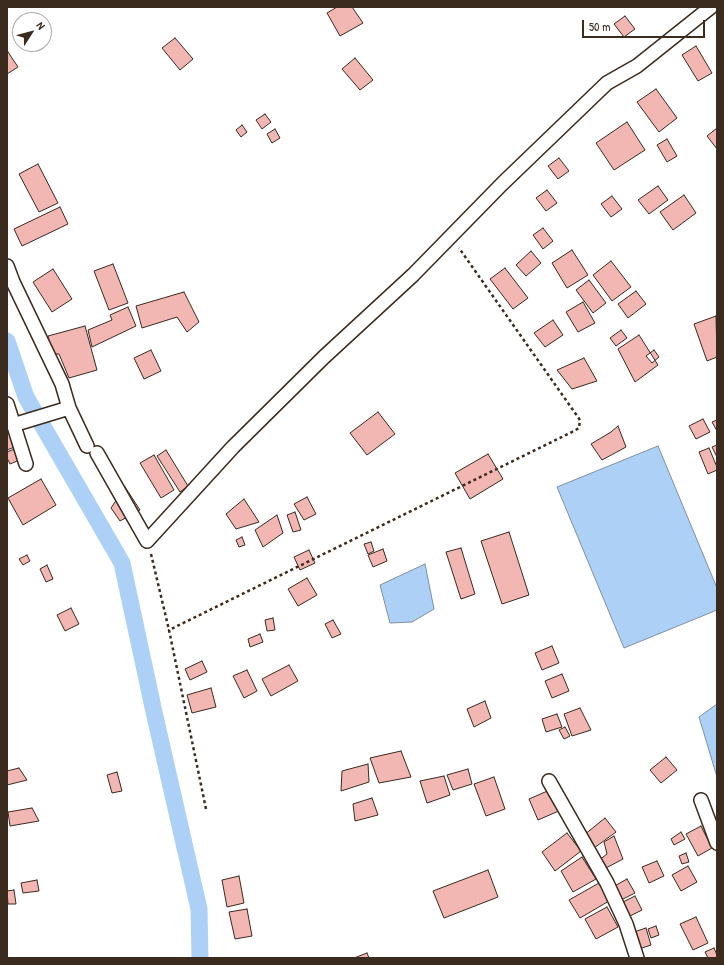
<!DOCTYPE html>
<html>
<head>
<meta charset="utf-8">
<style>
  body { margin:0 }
  #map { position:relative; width:724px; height:965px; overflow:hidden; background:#fff; font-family:"Patrick Hand",sans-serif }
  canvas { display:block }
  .frame { position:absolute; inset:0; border:8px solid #3b2a1e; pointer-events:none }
  .north { position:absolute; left:12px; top:12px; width:40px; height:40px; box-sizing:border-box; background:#fff; border:1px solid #b1aaa5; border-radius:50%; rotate:54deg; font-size:11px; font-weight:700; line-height:16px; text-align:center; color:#3b2a1e }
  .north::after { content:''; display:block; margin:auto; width:14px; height:18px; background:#3b2a1e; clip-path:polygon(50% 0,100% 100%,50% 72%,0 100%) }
  .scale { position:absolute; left:582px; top:20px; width:123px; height:18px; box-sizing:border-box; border:2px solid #3b2a1e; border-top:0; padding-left:5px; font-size:12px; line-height:14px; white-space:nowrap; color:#3b2a1e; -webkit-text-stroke:3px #fff; paint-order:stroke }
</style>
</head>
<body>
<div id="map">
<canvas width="724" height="965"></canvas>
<div class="frame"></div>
<div class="north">N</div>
<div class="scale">50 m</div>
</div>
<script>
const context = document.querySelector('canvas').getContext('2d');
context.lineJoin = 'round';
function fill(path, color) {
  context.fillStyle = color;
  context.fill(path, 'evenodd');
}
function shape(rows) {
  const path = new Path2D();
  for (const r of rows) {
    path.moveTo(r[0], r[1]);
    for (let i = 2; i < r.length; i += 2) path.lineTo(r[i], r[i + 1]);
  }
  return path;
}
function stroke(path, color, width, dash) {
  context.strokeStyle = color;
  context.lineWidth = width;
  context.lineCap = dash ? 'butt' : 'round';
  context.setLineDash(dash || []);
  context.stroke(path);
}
const water = shape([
  [658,446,717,588,717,610,624,648,557,487,658,446],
  [425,564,434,609,412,622,390,623,380,585,425,564],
  [717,704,717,777,699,717,717,704]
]);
fill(water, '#add1f6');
stroke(water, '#7f8ea0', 1);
stroke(shape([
  [7,341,26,397,122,563,154,712,199,909,200,958]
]), '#add1f6', 17);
const building = shape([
  [337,7,352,7,363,23,340,36,327,13,337,7],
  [625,16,635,29,624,37,614,24,625,16],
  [175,38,193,59,180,70,162,48,175,38],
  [696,46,712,73,698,81,682,55,696,46],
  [8,52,18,67,7,74,7,53,8,52],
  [355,58,373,80,360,90,342,69,355,58],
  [656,89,677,118,659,132,637,102,656,89],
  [265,114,271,122,262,129,256,120,265,114],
  [627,122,645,150,614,170,596,143,627,122],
  [242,125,247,132,241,137,236,130,242,125],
  [717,128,717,149,707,136,717,128],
  [275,129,280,138,272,143,267,134,275,129],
  [667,139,677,156,667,162,657,145,667,139],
  [559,158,569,171,558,179,548,166,559,158],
  [38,164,58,203,39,212,19,174,38,164],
  [658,186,668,200,649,214,638,200,658,186],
  [547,190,557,203,546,211,536,198,547,190],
  [684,195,696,213,673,230,660,212,684,195],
  [612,196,622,209,611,217,601,204,612,196],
  [60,207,68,224,22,246,14,229,60,207],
  [543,228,553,241,543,249,533,235,543,228],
  [572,250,588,275,567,288,552,263,572,250],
  [531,251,541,263,526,276,516,265,531,251],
  [611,261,631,287,612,301,593,275,611,261],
  [113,264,128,303,109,310,94,271,113,264],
  [505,268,528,298,513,309,490,279,505,268],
  [53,269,72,299,52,312,33,282,53,269],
  [589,280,606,303,593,313,576,290,589,280],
  [636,291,646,304,628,318,618,304,636,291],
  [184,292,199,322,187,332,177,317,142,328,136,306,184,292],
  [583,302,595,323,578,332,566,312,583,302],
  [128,307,136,326,92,347,88,330,112,320,110,315,128,307],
  [716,316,717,357,707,361,694,324,716,316],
  [553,320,563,335,545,347,534,333,553,320],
  [85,326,97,370,69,378,59,354,52,354,48,336,85,326],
  [621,330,627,338,616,346,610,338,621,330],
  [639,335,658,365,635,382,618,349,639,335],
  [151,350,161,371,144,379,134,358,151,350],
  [654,350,659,357,652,363,646,356,654,350],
  [584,358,597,381,572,389,557,370,584,358],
  [378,412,395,434,367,455,350,433,378,412],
  [703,419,710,432,696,439,689,426,703,419],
  [717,420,717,431,712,422,717,420],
  [7,421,17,446,7,450,7,421],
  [618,426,626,447,602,460,591,444,611,432,618,426],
  [717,445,717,457,712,447,717,445],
  [17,448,22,459,10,464,7,458,7,452,17,448],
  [709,448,717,467,717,470,708,474,699,452,709,448],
  [166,450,188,486,180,492,157,456,166,450],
  [488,454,503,479,470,499,455,473,488,454],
  [154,455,174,490,161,498,140,463,154,455],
  [41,479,56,505,23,525,8,498,41,479],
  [125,487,140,510,120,521,111,508,125,487],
  [307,497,316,514,304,520,294,504,307,497],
  [244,499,259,522,236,529,226,514,244,499],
  [295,512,301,530,293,532,287,515,295,512],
  [277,515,283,533,263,547,255,530,277,515],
  [509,532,529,595,502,604,481,541,509,532],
  [242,537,245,545,239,547,236,540,242,537],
  [371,542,374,551,368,554,364,544,371,542],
  [461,548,475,594,461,599,446,552,461,548],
  [383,549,387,561,373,567,368,555,383,549],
  [309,550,315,563,300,570,294,557,309,550],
  [27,555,30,561,23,565,19,559,27,555],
  [47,565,53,579,46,582,40,569,47,565],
  [307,578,317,595,298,606,288,589,307,578],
  [71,608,79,624,65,631,57,615,71,608],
  [273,618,275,630,267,631,265,620,273,618],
  [333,620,341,634,332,638,325,624,333,620],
  [260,634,263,642,250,647,248,639,260,634],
  [552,646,559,663,542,670,535,653,552,646],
  [202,661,207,672,190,680,185,669,202,661],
  [289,665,298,681,271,696,262,679,289,665],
  [247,670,257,691,244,698,233,676,247,670],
  [562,674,569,691,552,698,545,681,562,674],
  [211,688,216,707,192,713,187,695,211,688],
  [485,701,491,718,474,727,467,709,485,701],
  [580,708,591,730,572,736,564,714,580,708],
  [557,714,562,727,546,732,542,719,557,714],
  [565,727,570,736,564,739,559,730,565,727],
  [401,751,411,777,379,783,370,758,401,751],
  [666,757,677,770,661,783,650,770,666,757],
  [368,764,369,782,341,791,342,771,368,764],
  [19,768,27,780,7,785,7,771,19,768],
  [468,769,472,784,453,790,447,775,468,769],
  [117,772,122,791,112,793,107,775,117,772],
  [444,776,450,795,427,803,420,781,444,776],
  [494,777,505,809,486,816,474,784,494,777],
  [552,789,561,810,538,820,529,799,552,789],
  [372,798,378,815,355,821,353,804,372,798],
  [32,808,39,821,10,826,8,812,32,808],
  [605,818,616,832,594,848,584,835,605,818],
  [701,826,712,848,698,856,686,834,701,826],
  [681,832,685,839,674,845,671,839,681,832],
  [567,833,581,851,555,871,542,852,567,833],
  [614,836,623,859,604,869,598,861,607,854,604,842,614,836],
  [686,853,689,862,682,864,679,856,686,853],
  [582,857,596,879,573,892,561,871,582,857],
  [657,861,664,876,649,883,642,867,657,861],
  [688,866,697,882,681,891,672,875,688,866],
  [488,870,498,897,444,918,433,891,488,870],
  [239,876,244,903,227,907,222,880,239,876],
  [627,879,635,893,619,901,611,888,627,879],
  [37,880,39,891,23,893,21,883,37,880],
  [599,883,609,901,580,918,569,900,599,883],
  [14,890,16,904,8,904,7,891,14,890],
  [635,896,642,910,626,918,619,904,635,896],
  [607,907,618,927,596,939,585,919,607,907],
  [247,909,252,936,235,939,229,912,247,909],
  [696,917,708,943,693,950,680,924,696,917],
  [656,926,659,935,651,938,648,929,656,926],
  [646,928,651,945,636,950,631,933,646,928],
  [714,948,717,955,717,958,708,958,705,952,714,948],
  [367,953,369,958,354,958,367,953]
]);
fill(building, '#f2b6b3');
stroke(building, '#3b2a1e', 1);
const street = shape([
  [7,266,13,282,62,384,69,408,87,446],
  [7,404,26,464],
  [13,425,69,408],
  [97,453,147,541,233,447,324,357,413,275,502,184,607,83,637,66,711,7],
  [549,781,607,883,626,924,637,958],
  [701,800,717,843]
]);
stroke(street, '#3b2a1e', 16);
stroke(shape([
  [151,554,169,630],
  [206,809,169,630,574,431,579,428,580,420,459,248]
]), '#3b2a1e', 2.5, [3, 3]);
stroke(street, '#fff', 13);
</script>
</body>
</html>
